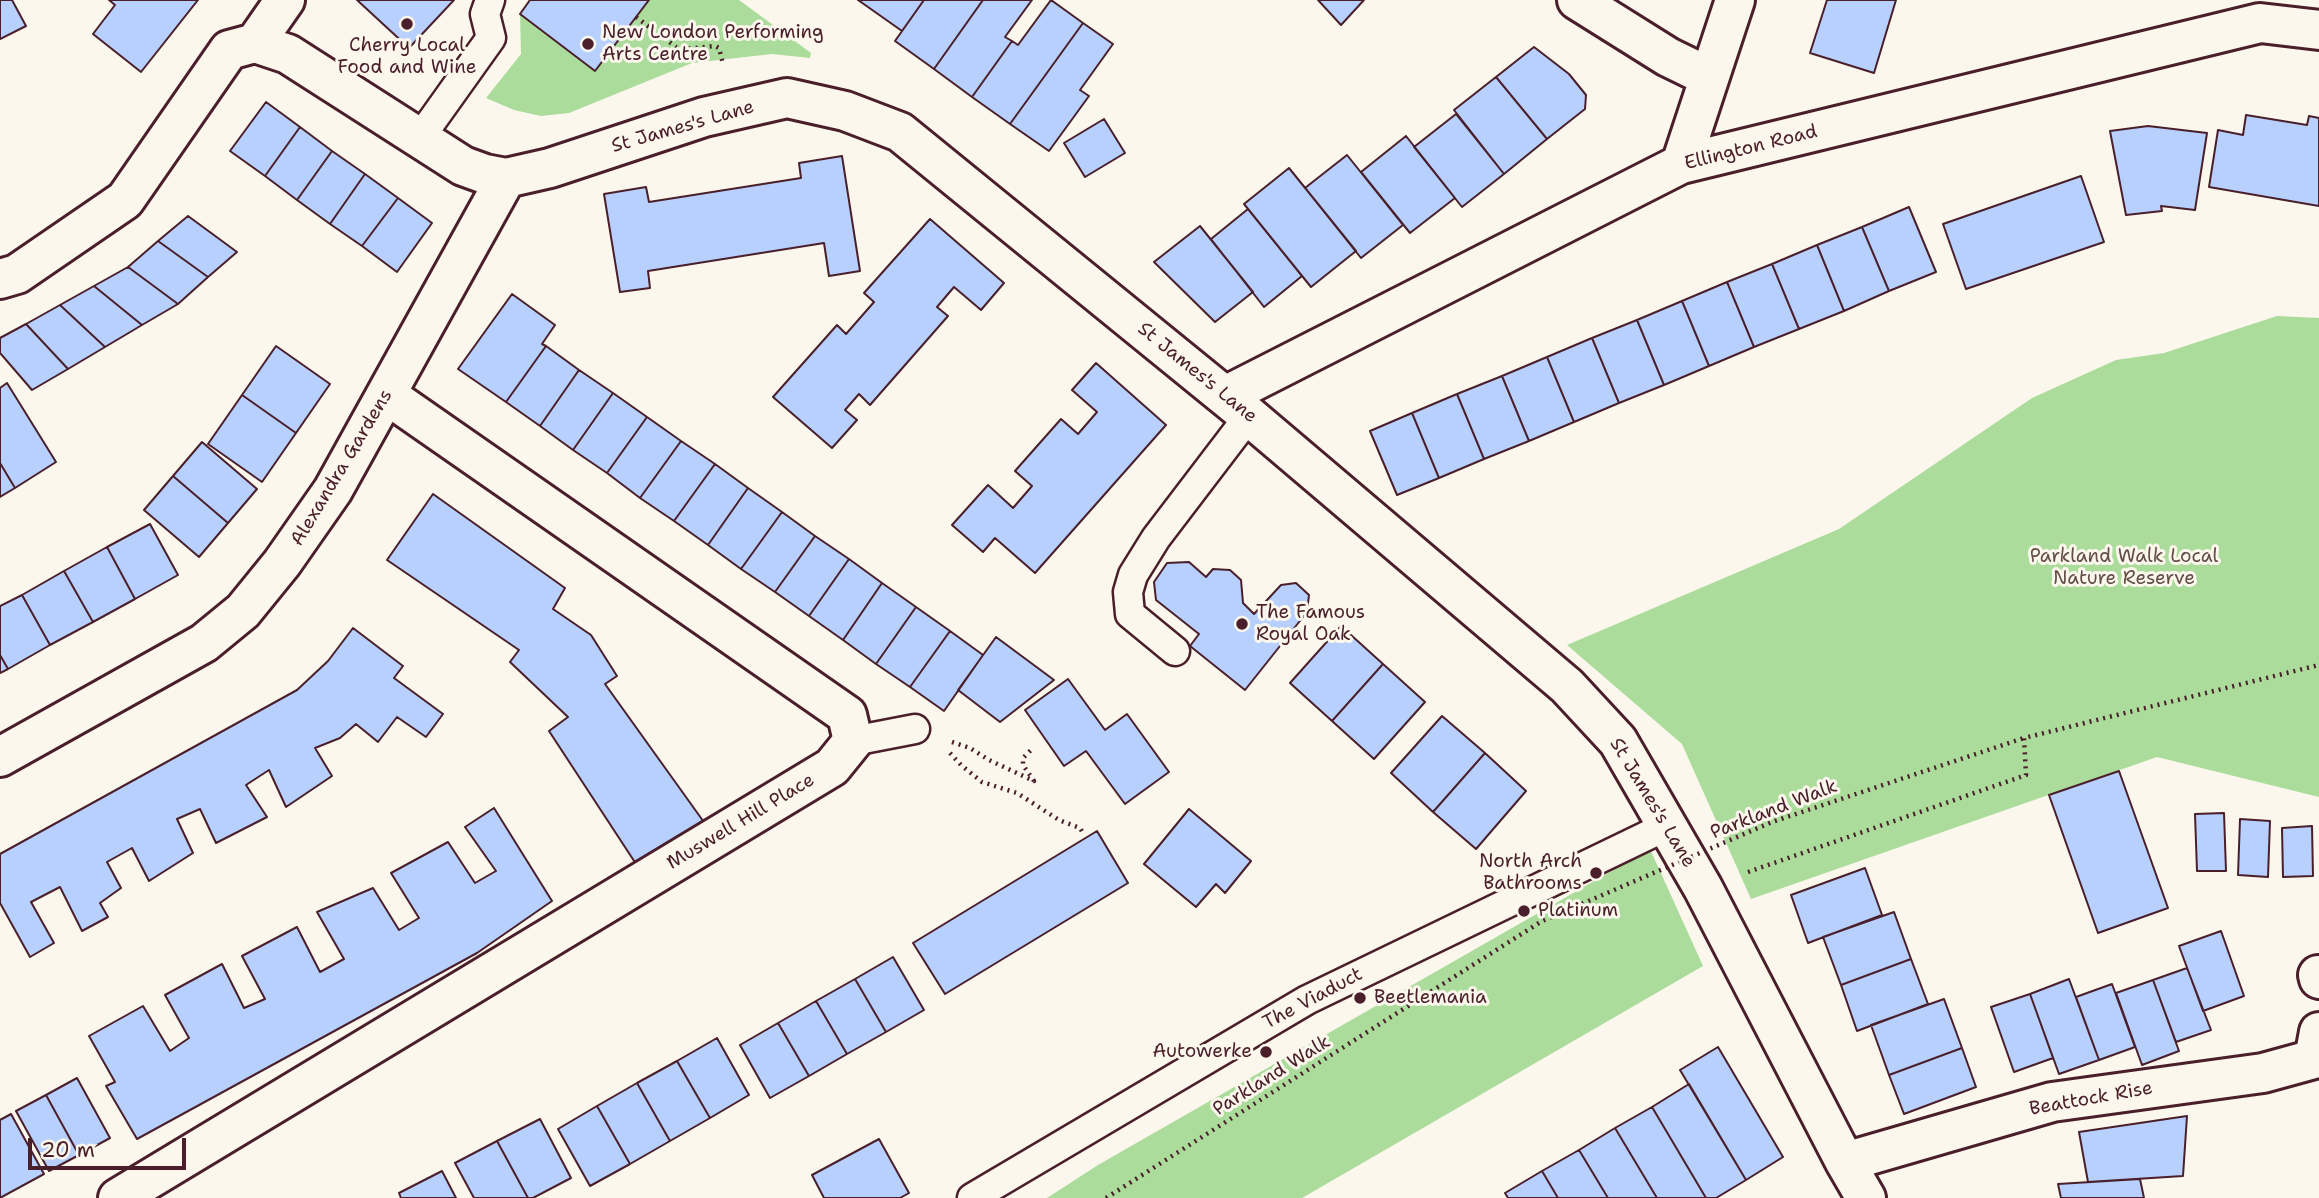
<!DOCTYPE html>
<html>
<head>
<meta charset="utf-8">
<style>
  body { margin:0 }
  #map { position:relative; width:2319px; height:1198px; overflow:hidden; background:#fbf7ec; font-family:"Shantell Sans",sans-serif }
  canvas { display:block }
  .scale { position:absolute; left:28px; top:1138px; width:158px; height:32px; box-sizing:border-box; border:4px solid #4a1f2b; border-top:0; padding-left:9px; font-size:21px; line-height:24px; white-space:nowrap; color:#4a1f2b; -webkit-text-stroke:5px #fbf7ec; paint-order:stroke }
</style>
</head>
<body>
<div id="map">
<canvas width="2319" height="1198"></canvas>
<div class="scale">20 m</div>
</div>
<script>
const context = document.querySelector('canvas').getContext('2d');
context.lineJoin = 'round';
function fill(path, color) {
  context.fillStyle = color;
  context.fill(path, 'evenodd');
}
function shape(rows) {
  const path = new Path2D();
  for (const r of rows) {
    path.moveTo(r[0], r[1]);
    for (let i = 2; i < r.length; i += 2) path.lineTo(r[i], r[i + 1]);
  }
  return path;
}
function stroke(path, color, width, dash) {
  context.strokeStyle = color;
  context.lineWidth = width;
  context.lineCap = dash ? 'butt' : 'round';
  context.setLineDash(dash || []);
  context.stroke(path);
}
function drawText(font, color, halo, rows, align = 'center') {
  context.font = font + ' "Shantell Sans",sans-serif';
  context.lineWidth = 6;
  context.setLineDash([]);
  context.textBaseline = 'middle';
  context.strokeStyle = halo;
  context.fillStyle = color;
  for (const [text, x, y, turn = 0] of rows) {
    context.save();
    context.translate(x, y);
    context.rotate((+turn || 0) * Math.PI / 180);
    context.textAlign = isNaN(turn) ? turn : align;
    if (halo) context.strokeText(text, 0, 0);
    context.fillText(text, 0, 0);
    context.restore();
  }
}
fill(shape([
  [649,0,739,0,811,53,810,58,772,54,692,63,569,113,541,116,514,110,486,98,521,54,520,14,595,71],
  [2277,316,2319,318,2319,797,2157,757,1751,899,1682,744,1567,645,1839,529,2032,398,2116,360,2164,353],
  [1650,849,1703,966,1302,1198,1047,1198,1098,1165]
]), '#abdc9c');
const building = shape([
  [0,0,12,0,26,26,0,39,0,0],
  [109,0,198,0,141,72,93,34,115,5,109,0],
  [357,0,454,0,409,48,357,0],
  [530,0,649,0,595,71,520,14,530,0],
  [858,0,924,0,902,31,858,0],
  [924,0,983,0,934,69,895,41,924,0],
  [983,0,1032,0,1005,37,1012,41,972,97,934,69,983,0],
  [1051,0,1083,23,1010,124,972,97,1012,41,1018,45,1051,0],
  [1318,0,1364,0,1341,25,1318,0],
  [1827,0,1896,0,1874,73,1810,53,1827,0],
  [1083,23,1113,44,1080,90,1089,96,1049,151,1010,124,1083,23],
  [1534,47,1569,74,1586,95,1585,109,1547,139,1496,77,1534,47],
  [1496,77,1547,139,1504,174,1454,110,1496,77],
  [266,102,300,127,265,176,230,151,266,102],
  [1456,114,1504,174,1462,207,1414,147,1456,114],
  [2246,115,2307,125,2309,116,2319,118,2319,206,2209,187,2218,130,2243,135,2246,115],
  [1104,119,1125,153,1085,177,1064,143,1104,119],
  [2148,126,2207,133,2195,210,2161,206,2162,211,2126,215,2110,131,2148,126],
  [300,127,332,151,297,200,265,176,300,127],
  [1406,136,1455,198,1410,233,1361,172,1406,136],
  [332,151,365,174,330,224,297,200,332,151],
  [1347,155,1403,225,1361,258,1305,188,1347,155],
  [842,156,860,271,829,276,824,243,648,271,650,288,620,292,604,194,646,187,649,202,801,178,799,163,842,156],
  [1289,168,1356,251,1311,287,1244,204,1289,168],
  [365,174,398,198,362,246,330,224,365,174],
  [2081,176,2104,242,1966,289,1943,224,2081,176],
  [398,198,432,223,397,272,362,246,398,198],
  [1909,207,1936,272,1889,291,1862,227,1909,207],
  [1248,209,1302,276,1264,307,1211,239,1248,209],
  [188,216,237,252,208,277,158,241,188,216],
  [930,219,1004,283,981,310,954,287,937,307,948,316,870,405,859,394,845,410,857,420,832,448,773,397,837,325,846,334,874,302,864,293,930,219],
  [1200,226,1253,292,1215,322,1154,262,1200,226],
  [1862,227,1889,291,1844,311,1817,245,1862,227],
  [158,241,208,277,178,304,128,267,158,241],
  [1817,245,1844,311,1799,329,1772,264,1817,245],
  [1772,264,1799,329,1754,347,1727,282,1772,264],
  [128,267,178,304,142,325,94,286,128,267],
  [1727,282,1754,347,1709,366,1682,301,1727,282],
  [94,286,142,325,105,347,60,305,94,286],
  [512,294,555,325,542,344,546,346,506,402,458,369,512,294],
  [1682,301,1709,366,1664,385,1637,320,1682,301],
  [60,305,105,347,68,369,26,324,60,305],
  [1637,320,1664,385,1619,403,1592,338,1637,320],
  [26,324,68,369,32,390,0,353,0,338,26,324],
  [1592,338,1619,403,1574,422,1547,357,1592,338],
  [276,346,330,384,296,433,242,395,276,346],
  [546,346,579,370,540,426,506,402,546,346],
  [1547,357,1574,422,1529,441,1502,376,1547,357],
  [1096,363,1166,425,1035,573,995,538,983,552,952,525,988,485,1013,508,1032,486,1015,471,1061,419,1078,434,1097,412,1072,390,1096,363],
  [579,370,613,393,573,450,540,426,579,370],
  [1502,376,1529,441,1484,459,1457,394,1502,376],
  [7,383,56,462,15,488,0,463,0,388,7,383],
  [613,393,647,417,607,473,573,450,613,393],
  [1457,394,1484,459,1439,478,1412,413,1457,394],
  [242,395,296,433,262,482,208,444,242,395],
  [1412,413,1439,478,1397,495,1370,431,1412,413],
  [647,417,681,441,640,498,607,473,647,417],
  [681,441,715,464,674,521,640,498,681,441],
  [202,442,257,489,228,523,173,476,202,442],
  [0,463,15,488,0,497,0,463],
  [715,464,748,488,708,545,674,521,715,464],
  [173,476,228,523,199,557,144,510,173,476],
  [748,488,782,512,741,569,708,545,748,488],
  [433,494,565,588,553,609,591,635,617,676,605,684,706,825,640,870,549,731,568,717,510,662,519,650,387,560,433,494],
  [782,512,815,536,775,592,741,569,782,512],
  [150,524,178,575,135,599,107,547,150,524],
  [815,536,849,559,809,616,775,592,815,536],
  [107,547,135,599,93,622,64,571,107,547],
  [849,559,882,583,843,640,809,616,849,559],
  [1189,562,1206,577,1213,569,1230,570,1241,580,1243,603,1254,614,1281,585,1296,583,1309,595,1307,612,1245,690,1190,646,1199,634,1156,600,1154,582,1167,563,1189,562],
  [64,571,93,622,50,645,22,595,64,571],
  [882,583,916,607,876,664,843,640,882,583],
  [22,595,50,645,8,669,0,655,0,606,22,595],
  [916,607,950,631,910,687,876,664,916,607],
  [1341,626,1383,664,1332,721,1290,683,1341,626],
  [353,628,403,666,394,678,443,714,426,737,397,717,378,742,356,724,340,738,315,748,332,776,286,807,269,770,246,785,267,817,216,843,200,809,177,819,193,853,149,881,132,848,107,862,121,888,100,903,108,917,82,931,60,887,31,902,54,943,30,957,0,903,0,854,297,690,328,661,353,628],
  [950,631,983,655,944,711,910,687,950,631],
  [996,637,1054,680,1000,722,958,690,996,637],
  [0,655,8,669,0,673,0,655],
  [1383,664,1425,702,1374,759,1332,721,1383,664],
  [1068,679,1105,730,1127,714,1169,772,1125,804,1086,751,1064,766,1025,710,1068,679],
  [1442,716,1485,753,1433,812,1391,773,1442,716],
  [1485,753,1526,791,1476,849,1433,812,1485,753],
  [2119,771,2168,908,2098,933,2049,795,2119,771],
  [494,808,552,901,477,953,137,1139,106,1086,115,1082,89,1036,143,1006,170,1051,189,1038,165,995,222,964,244,1008,265,999,242,956,297,927,320,972,344,959,317,912,373,888,399,930,419,918,391,873,448,842,475,883,496,871,465,827,494,808],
  [1189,809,1251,861,1225,893,1216,884,1196,907,1144,864,1189,809],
  [2224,813,2226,871,2197,871,2195,814,2224,813],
  [2240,819,2270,821,2268,877,2238,875,2240,819],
  [2312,826,2313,876,2283,877,2282,828,2312,826],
  [1097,831,1128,883,945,994,913,943,1097,831],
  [1865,868,1882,915,1808,943,1791,895,1865,868],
  [1894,912,1911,959,1841,985,1823,937,1894,912],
  [2221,931,2244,996,2203,1011,2179,946,2221,931],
  [893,957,924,1010,886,1032,855,979,893,957],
  [1911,959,1928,1004,1857,1031,1841,985,1911,959],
  [2187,968,2211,1030,2176,1042,2153,980,2187,968],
  [855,979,886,1032,847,1054,816,1001,855,979],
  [2069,979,2099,1060,2059,1074,2030,994,2069,979],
  [2153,980,2179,1051,2142,1065,2116,993,2153,980],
  [2112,984,2135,1047,2099,1060,2076,997,2112,984],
  [2030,994,2053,1058,2014,1072,1991,1007,2030,994],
  [1944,999,1962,1048,1889,1075,1871,1025,1944,999],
  [816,1001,847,1054,809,1076,778,1023,816,1001],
  [778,1023,809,1076,770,1098,740,1045,778,1023],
  [717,1038,749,1095,710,1118,677,1061,717,1038],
  [1718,1047,1783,1157,1746,1180,1680,1070,1718,1047],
  [1962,1048,1976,1087,1904,1114,1889,1075,1962,1048],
  [677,1061,710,1118,670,1141,637,1083,677,1061],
  [77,1078,110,1138,79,1155,46,1095,77,1078],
  [637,1083,670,1141,630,1164,597,1106,637,1083],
  [1689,1084,1746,1180,1716,1198,1706,1198,1652,1107,1689,1084],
  [46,1095,79,1155,49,1171,16,1111,46,1095],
  [597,1106,630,1164,590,1186,558,1129,597,1106],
  [1652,1107,1706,1198,1657,1198,1615,1128,1652,1107],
  [11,1114,44,1174,0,1198,0,1120,11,1114],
  [2187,1116,2183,1176,2088,1182,2079,1132,2187,1116],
  [540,1119,571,1178,533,1198,528,1198,497,1141,540,1119],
  [1615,1128,1657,1198,1608,1198,1579,1150,1615,1128],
  [879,1139,909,1193,900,1198,824,1198,812,1175,879,1139],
  [497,1141,528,1198,474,1198,455,1163,497,1141],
  [1579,1150,1608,1198,1558,1198,1542,1171,1579,1150],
  [442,1171,456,1198,401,1198,399,1193,442,1171],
  [1542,1171,1558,1198,1508,1198,1505,1193,1542,1171],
  [2140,1179,2144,1198,2061,1198,2058,1184,2140,1179]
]);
fill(building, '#b7d0fe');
stroke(building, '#4a1f2b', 2);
const lane = shape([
  [419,139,491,38,485,14,490,0],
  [1175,651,1130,614,1128,592,1133,575,1156,538,1249,416],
  [853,741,915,729],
  [972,1198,1307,1000,1667,826]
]);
const street = shape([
  [1577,0,1668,57,1709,77],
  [255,43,285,0],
  [1681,164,1735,0],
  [0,279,17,274,125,200,229,50,255,43,288,54,463,166,485,174,506,178,550,168,704,117,787,98,845,111,900,132,1249,416,1567,686,1618,741,1703,888,1845,1162,1866,1198],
  [1225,396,1681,164,2260,23,2319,30],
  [0,757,204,643,243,611,282,563,333,490,506,178],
  [2318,975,2319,979],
  [1845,1162,2052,1102,2263,1073,2314,1059,2319,1032],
  [118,1198,832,767,853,741,847,715,387,395]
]);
stroke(lane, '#4a1f2b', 33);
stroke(street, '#4a1f2b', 44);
stroke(shape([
  [636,17,676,47,686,49,715,46,719,48,723,64],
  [952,742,970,748,989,760,1034,781,1023,765,1023,758,1031,750],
  [950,753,961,765,982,782,1017,793,1059,820,1080,828,1083,833],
  [1748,872,2026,775,2024,738,2319,665]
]), '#4a1f2b', 4.5, [2, 5]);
stroke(lane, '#fbf7ec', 28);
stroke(street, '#fbf7ec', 38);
stroke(shape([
  [1106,1198,1542,921,1772,822,2024,738]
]), '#4a1f2b', 4.5, [2, 5]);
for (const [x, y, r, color] of [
  [407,24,7,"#4a1f2b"],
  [588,44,7,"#4a1f2b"],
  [1242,624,7,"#4a1f2b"],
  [1596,873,7,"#4a1f2b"],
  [1524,911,7,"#4a1f2b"],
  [1360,998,7,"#4a1f2b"],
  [1266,1052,7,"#4a1f2b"]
]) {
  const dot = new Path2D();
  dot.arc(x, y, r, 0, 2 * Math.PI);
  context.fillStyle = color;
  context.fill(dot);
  stroke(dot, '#fbf7ec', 2.5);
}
drawText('19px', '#4a1f2b', '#fbf7ec', [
  ["New London Performing",602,33],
  ["Arts Centre",602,55],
  ["Cherry Local",407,46,"center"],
  ["Food and Wine",407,68,"center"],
  ["The Famous",1256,613],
  ["Royal Oak",1256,635],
  ["North Arch",1582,862,"right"],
  ["Bathrooms",1582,884,"right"],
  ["Platinum",1538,911],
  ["Beetlemania",1374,998],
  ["Autowerke",1252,1052,"right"]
], 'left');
drawText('19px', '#4a1f2b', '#fbf7ec', [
  ["St James's Lane",683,127,-16],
  ["Ellington Road",1751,148,-14],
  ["St James's Lane",1197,373,39],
  ["Alexandra Gardens",342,468,-59],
  ["St James's Lane",1652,803,59],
  ["Parkland Walk",1774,810,-21],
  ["Muswell Hill Place",741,822,-31],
  ["The Viaduct",1313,999,-28],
  ["Parkland Walk",1272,1076,-32],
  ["Beattock Rise",2091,1099,-10]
]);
drawText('19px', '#624e47', '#fbf7ec', [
  ["Parkland Walk Local",2124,557],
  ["Nature Reserve",2124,579]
]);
</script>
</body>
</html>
